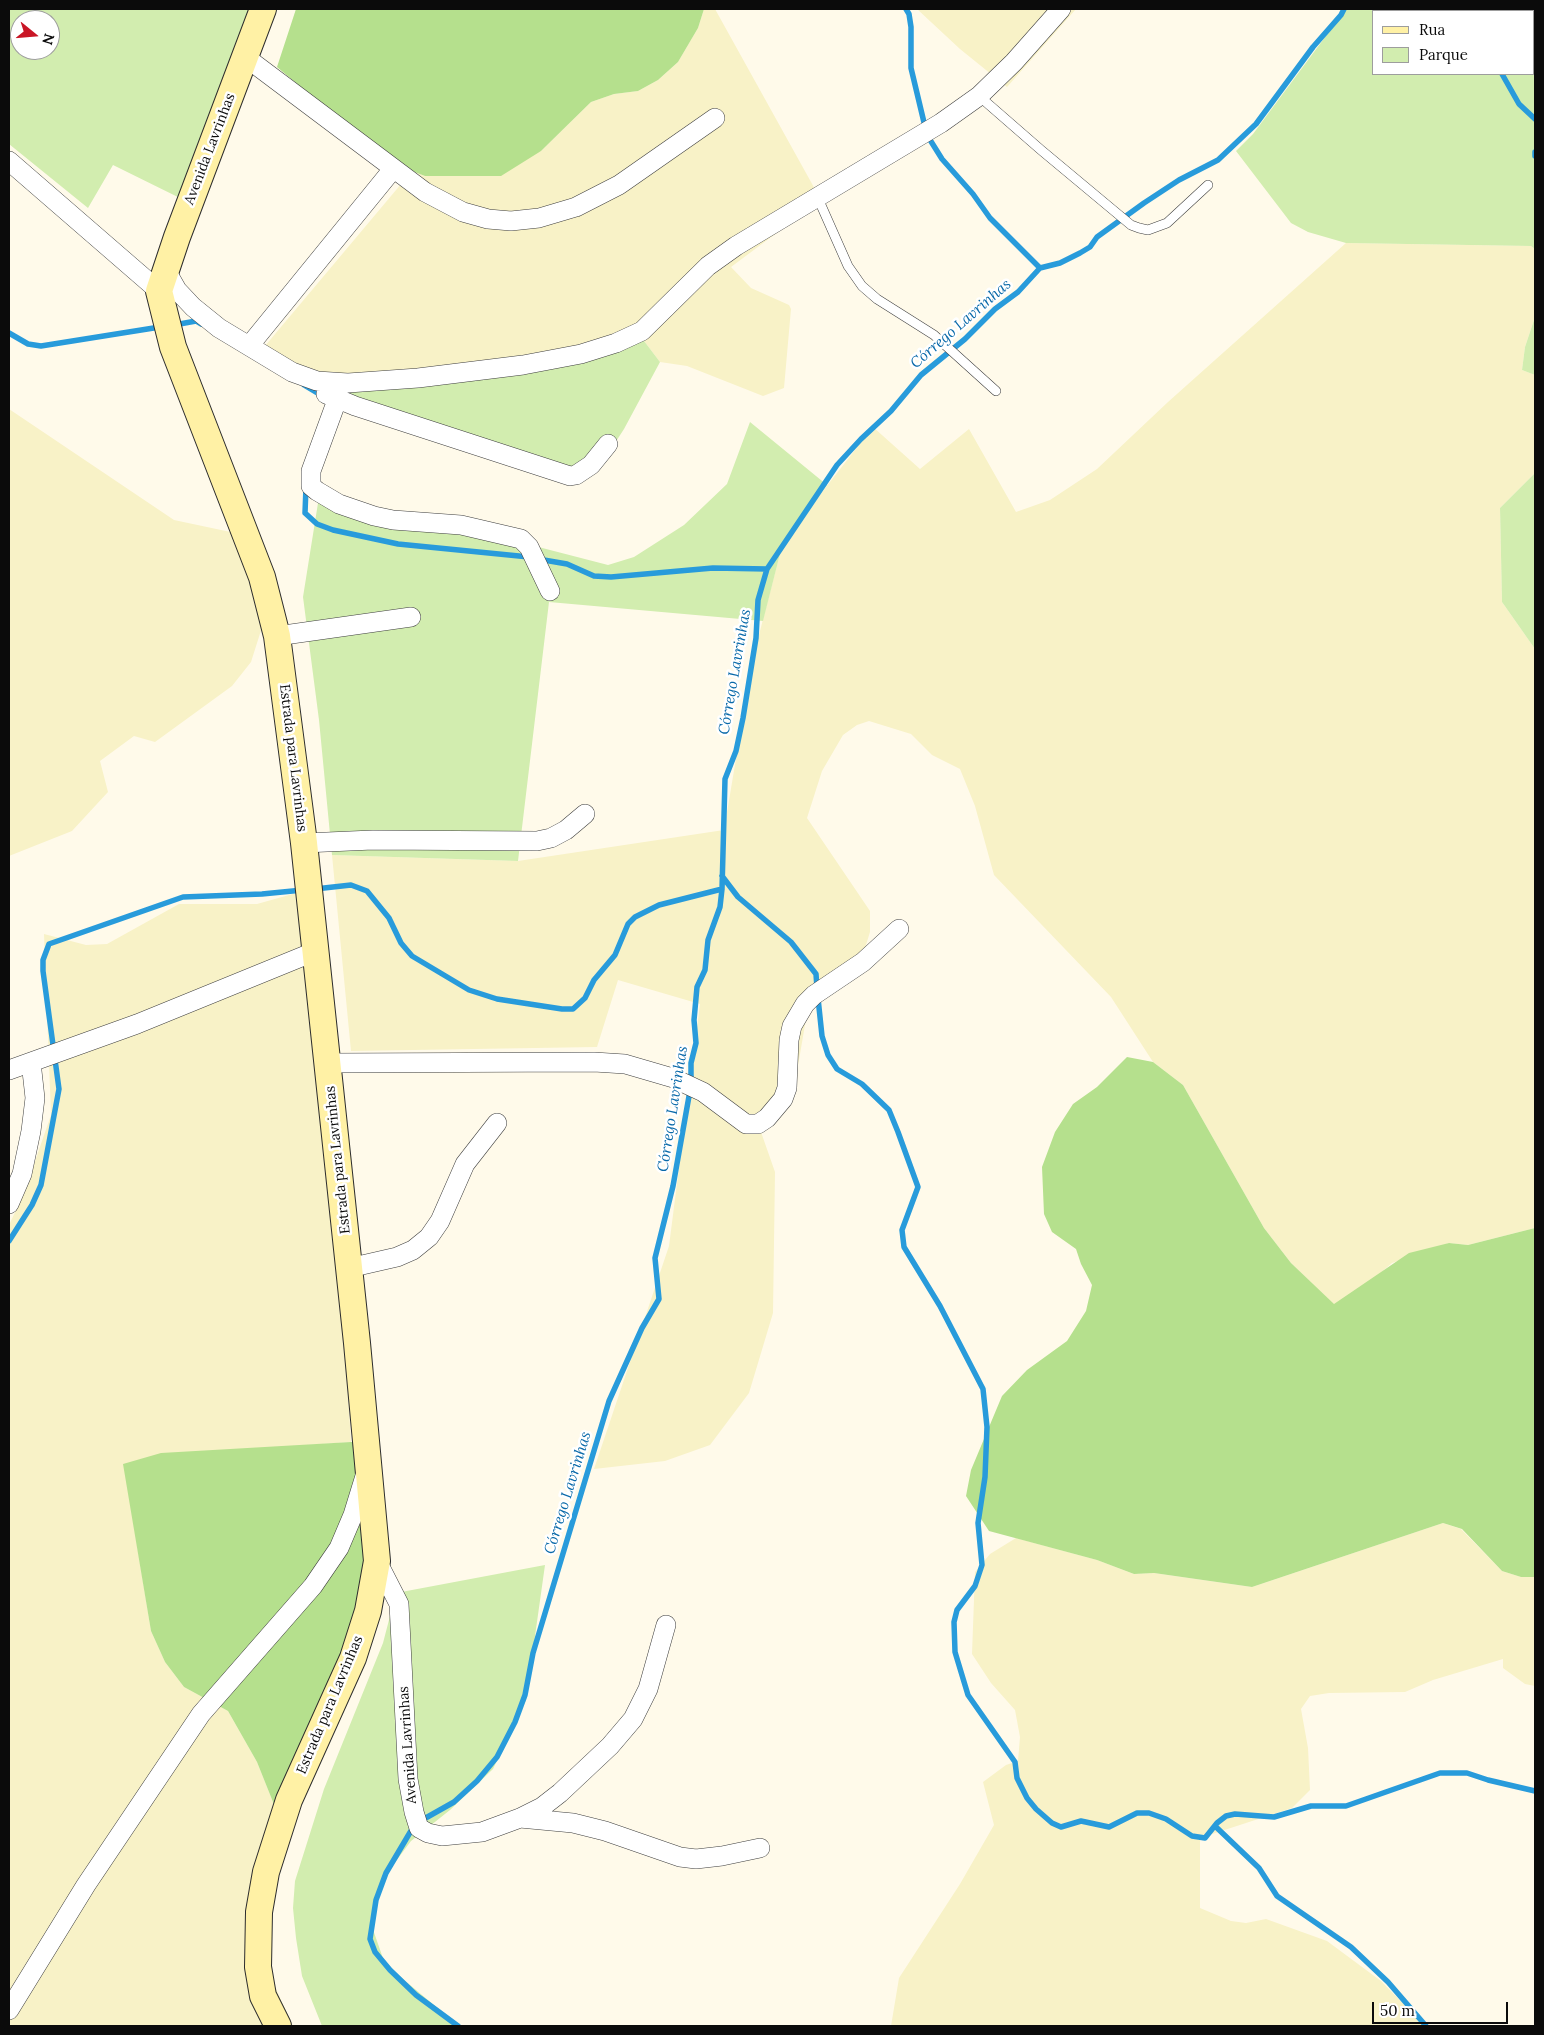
<!DOCTYPE html>
<html>
<head>
<meta charset="utf-8">
<style>
  body { margin:0 }
  #map { position:relative; width:1544px; height:2035px; overflow:hidden; background:#fffaea; font-family:Lora,serif }
  canvas { display:block }
  .frame { position:absolute; inset:0; border:10px solid #0b0b0b; pointer-events:none }
  .legend { position:absolute; left:1372px; top:10px; width:162px; height:65px; box-sizing:border-box; background:#fff; border:1px solid #9d9d9d; margin:0; padding:6px 9px; list-style:none; font-size:15px; color:#0b0b0b }
  .legend li { display:flex; align-items:center; gap:10px; height:25px }
  .legend b { width:25px; border:1px solid #9d9d9d }
  .north { position:absolute; left:10px; top:10px; width:50px; height:50px; box-sizing:border-box; background:#fff; border:1px solid #9d9d9d; border-radius:50%; rotate:107deg; font-size:14px; font-weight:700; line-height:20px; text-align:center; color:#0b0b0b }
  .north::after { content:''; display:block; margin:auto; width:18px; height:22px; background:#c91626; clip-path:polygon(50% 0,100% 100%,50% 72%,0 100%) }
  .scale { position:absolute; left:1372px; top:2002px; width:136px; height:22px; box-sizing:border-box; border:2px solid #0b0b0b; border-top:0; padding-left:6px; font-size:15px; line-height:18px; white-space:nowrap; color:#0b0b0b; -webkit-text-stroke:4px #fff; paint-order:stroke }
</style>
</head>
<body>
<div id="map">
<canvas width="1544" height="2035"></canvas>
<div class="frame"></div>
<ul class="legend">
<li><b style="height:6px;background:#fff1a5"></b>Rua</li>
<li><b style="height:14px;background:#d2edaf"></b>Parque</li>
</ul>
<div class="north">N</div>
<div class="scale">50 m</div>
</div>
<script>
const context = document.querySelector('canvas').getContext('2d');
context.lineJoin = 'round';
function fill(path, color) {
  context.fillStyle = color;
  context.fill(path, 'evenodd');
}
function shape(rows) {
  const path = new Path2D();
  for (const r of rows) {
    path.moveTo(r[0], r[1]);
    for (let i = 2; i < r.length; i += 2) path.lineTo(r[i], r[i + 1]);
  }
  return path;
}
function stroke(path, color, width, dash) {
  context.strokeStyle = color;
  context.lineWidth = width;
  context.lineCap = dash ? 'butt' : 'round';
  context.setLineDash(dash || []);
  context.stroke(path);
}
function drawText(font, color, halo, rows, align = 'center') {
  context.font = font + ' Lora,serif';
  context.lineWidth = 5;
  context.setLineDash([]);
  context.textBaseline = 'middle';
  context.strokeStyle = halo;
  context.fillStyle = color;
  for (const [text, x, y, turn = 0] of rows) {
    context.save();
    context.translate(x, y);
    context.rotate((+turn || 0) * Math.PI / 180);
    context.textAlign = isNaN(turn) ? turn : align;
    if (halo) context.strokeText(text, 0, 0);
    context.fillText(text, 0, 0);
    context.restore();
  }
}
fill(shape([
  [704,9,715,9,821,200,731,267,751,288,789,305,791,309,784,388,763,396,687,366,660,362,641,337,333,387,265,346,412,171,425,176,456,175,541,151,591,102,614,94,638,91,658,80,678,62,698,28],
  [917,9,1076,9,1007,87,960,49],
  [1346,243,1531,246,1535,249,1535,317,1525,347,1522,370,1535,375,1535,473,1500,508,1502,602,1535,649,1535,1228,1468,1245,1449,1243,1392,1263,1376,1277,1334,1305,1291,1263,1264,1228,1183,1085,1153,1062,1111,997,994,875,975,806,960,769,932,755,911,734,869,721,857,725,843,735,822,771,807,818,870,911,870,932,861,961,821,992,806,1019,794,1089,761,1132,775,1172,773,1313,749,1393,710,1445,665,1461,594,1469,669,1246,700,1004,618,980,597,1047,351,1051,332,855,518,861,724,830,753,658,783,542,873,427,920,469,969,429,1016,512,1050,500,1097,469,1168,402],
  [9,409,174,520,254,537,270,602,251,662,232,686,155,742,134,736,100,761,108,792,72,831,9,856],
  [307,890,340,1263,351,1442,264,1448,124,1465,151,1631,165,1662,184,1687,228,1711,257,1762,277,1812,267,1969,293,2026,9,2026,9,1225,24,1193,51,1115,44,934,86,945,107,944,179,904,257,904],
  [1443,1523,1461,1529,1502,1571,1521,1577,1535,1577,1535,1686,1525,1684,1503,1668,1503,1659,1433,1680,1405,1692,1329,1693,1310,1696,1301,1709,1308,1748,1310,1790,1292,1808,1200,1838,1200,1908,1231,1921,1246,1923,1266,1919,1327,1941,1381,1981,1425,2026,891,2026,899,1978,960,1884,994,1825,983,1782,1006,1765,1018,1761,1020,1737,1015,1710,991,1683,972,1654,975,1572,990,1554,1016,1538,1097,1560,1134,1574,1154,1573,1252,1587]
]), '#f8f2c7');
fill(shape([
  [9,9,265,9,190,203,113,165,88,208,9,144],
  [20,20,50,20,50,50,20,50],
  [1346,9,1535,9,1535,249,1531,246,1346,243,1308,232,1291,223,1236,151,1253,134],
  [1533,11,1533,74,1373,74,1373,11],
  [1535,317,1535,375,1522,370,1525,347],
  [641,337,660,362,624,429,613,446,570,468,349,396,333,387],
  [750,422,827,485,783,542,763,621,549,602,518,861,332,855,319,720,303,597,318,503,460,522,523,543,608,565,634,557,684,525,727,484],
  [1535,473,1535,649,1502,602,1500,508],
  [545,1565,526,1700,493,1769,450,1810,411,1841,381,1881,370,1921,385,1964,459,2026,322,2026,302,1976,296,1938,293,1908,295,1881,324,1789,383,1643,396,1593]
]), '#d2edaf');
fill(shape([
  [296,9,704,9,698,28,678,62,658,80,638,91,614,94,591,102,541,151,501,176,425,176,391,163,277,67],
  [1127,1057,1153,1062,1183,1085,1264,1228,1291,1263,1334,1304,1409,1253,1449,1243,1468,1245,1535,1228,1535,1577,1521,1577,1502,1571,1462,1529,1443,1523,1252,1587,1154,1573,1134,1574,1097,1560,989,1531,966,1496,971,1470,1002,1396,1027,1370,1067,1341,1086,1311,1092,1285,1081,1264,1076,1249,1052,1232,1044,1214,1042,1167,1055,1132,1073,1104,1097,1087],
  [351,1442,355,1442,368,1539,361,1630,277,1812,257,1762,228,1711,184,1687,165,1662,151,1631,123,1464,161,1453]
]), '#b5e08d');
stroke(shape([
  [906,9,909,14,911,27,911,68,927,135,942,159,973,194,990,218,1040,268],
  [1444,11,1445,9],
  [1502,74,1519,104,1535,119],
  [1535,152,1535,156],
  [174,325,196,321,201,324],
  [9,333,28,344,41,346,160,327],
  [304,385,324,397],
  [306,487,305,513,317,524,333,530,398,544,529,557],
  [538,559,567,564,594,576,611,577,713,568,767,569],
  [722,876,738,897,791,942,816,974,817,988],
  [315,889,351,885,367,891,389,918,401,943,412,956,469,990,497,999,562,1009,573,1009,585,998,594,980,615,955,628,924,635,917,659,905,722,889],
  [818,998,822,1036,828,1055,837,1069,862,1084,889,1110,898,1132,918,1187,902,1230,904,1247,940,1306,983,1389,987,1427,985,1477,978,1523,982,1565,975,1586,957,1610,954,1622,955,1652,968,1695,1015,1762,1017,1778,1027,1798,1036,1809,1052,1823,1061,1827,1081,1821,1109,1827,1137,1813,1149,1813,1166,1819,1192,1836,1205,1838,1217,1823,1226,1816,1235,1814,1274,1817,1311,1806,1346,1806,1440,1773,1467,1773,1488,1780,1535,1791],
  [9,1241,32,1205,41,1185,59,1089,43,971,43,960,49,944,183,897,262,894,303,890],
  [1215,1826,1259,1868,1277,1896,1351,1947,1388,1982,1426,2026],
  [458,2026,416,1995,390,1970,375,1952,370,1939,376,1900,386,1873,415,1824,454,1802,477,1781,497,1757,515,1722,525,1695,533,1653,609,1401,642,1328,659,1299,655,1258,673,1186,691,1085,691,1063,696,1043,694,1020,697,987,705,970,708,940,720,907,722,889,725,779,736,751,743,718,756,638,758,600,767,569,837,465,861,439,891,411,921,375,965,339,995,309,1018,292,1040,268,1060,263,1080,253,1090,247,1097,237,1144,203,1179,180,1218,160,1256,124,1313,47,1341,15,1344,9]
]), '#289bdb', 5.5);
const lane = shape([
  [979,96,1041,150,1131,225,1139,228,1148,230,1167,223,1208,185],
  [817,196,848,266,862,286,877,299,934,335,996,391]
]);
const street = shape([
  [244,56,425,192,463,212,488,219,511,221,539,218,576,207,619,185,715,118],
  [9,161,159,291],
  [165,269,177,290,193,307,219,328,292,372,317,381,348,383,418,378,523,365,581,354,616,343,642,331,708,266,736,246,941,123,979,96,1014,62,1061,9],
  [249,346,393,169],
  [326,394,355,406,570,476,576,475,591,465,608,444],
  [337,400,311,471,311,486,317,491,339,504,374,516,393,520,461,525,521,539,529,547,550,591],
  [277,636,411,617],
  [304,843,373,840,537,841,551,838,566,830,585,814],
  [327,1063,594,1062,625,1064,673,1078,703,1092,746,1124,758,1124,767,1118,783,1099,787,1088,789,1040,792,1026,805,1004,814,995,863,962,899,929],
  [9,1070,137,1024,316,951],
  [9,1204,22,1174,31,1131,35,1098,31,1062],
  [349,1268,397,1257,413,1250,429,1237,440,1221,465,1164,497,1123],
  [377,1561,399,1604,408,1779,414,1812,419,1828,428,1833,442,1836,482,1832,520,1818,542,1807,560,1793,610,1746,633,1719,648,1689,666,1625],
  [520,1818,573,1823,605,1831,680,1857,696,1859,722,1856,760,1848],
  [9,2010,86,1885,201,1714,313,1586,339,1548,353,1515,365,1476]
]);
const secondary = shape([
  [263,9,177,237,159,291,173,347,262,577,277,636,304,843,357,1343,377,1561,368,1611,353,1658,289,1800,266,1872,259,1912,258,1967,263,1996,278,2026]
]);
stroke(lane, '#3e3e3e', 10);
stroke(street, '#3e3e3e', 20);
stroke(secondary, '#2d2d2d', 28);
stroke(lane, '#fff', 9);
stroke(street, '#fff', 19);
stroke(secondary, '#fff1a5', 26);
drawText('14px', '#0b0b0b', '#fff', [
  ["Avenida Lavrinhas",210,149,-69],
  ["Estrada para Lavrinhas",293,758,83],
  ["Estrada para Lavrinhas",338,1160,-96],
  ["Estrada para Lavrinhas",330,1705,-67],
  ["Avenida Lavrinhas",408,1745,-94]
]);
drawText('italic 15px', '#0969a9', '#fff', [
  ["Córrego Lavrinhas",961,324,-41],
  ["Córrego Lavrinhas",735,672,-80],
  ["Córrego Lavrinhas",673,1109,-81],
  ["Córrego Lavrinhas",568,1493,-73]
]);
</script>
</body>
</html>
